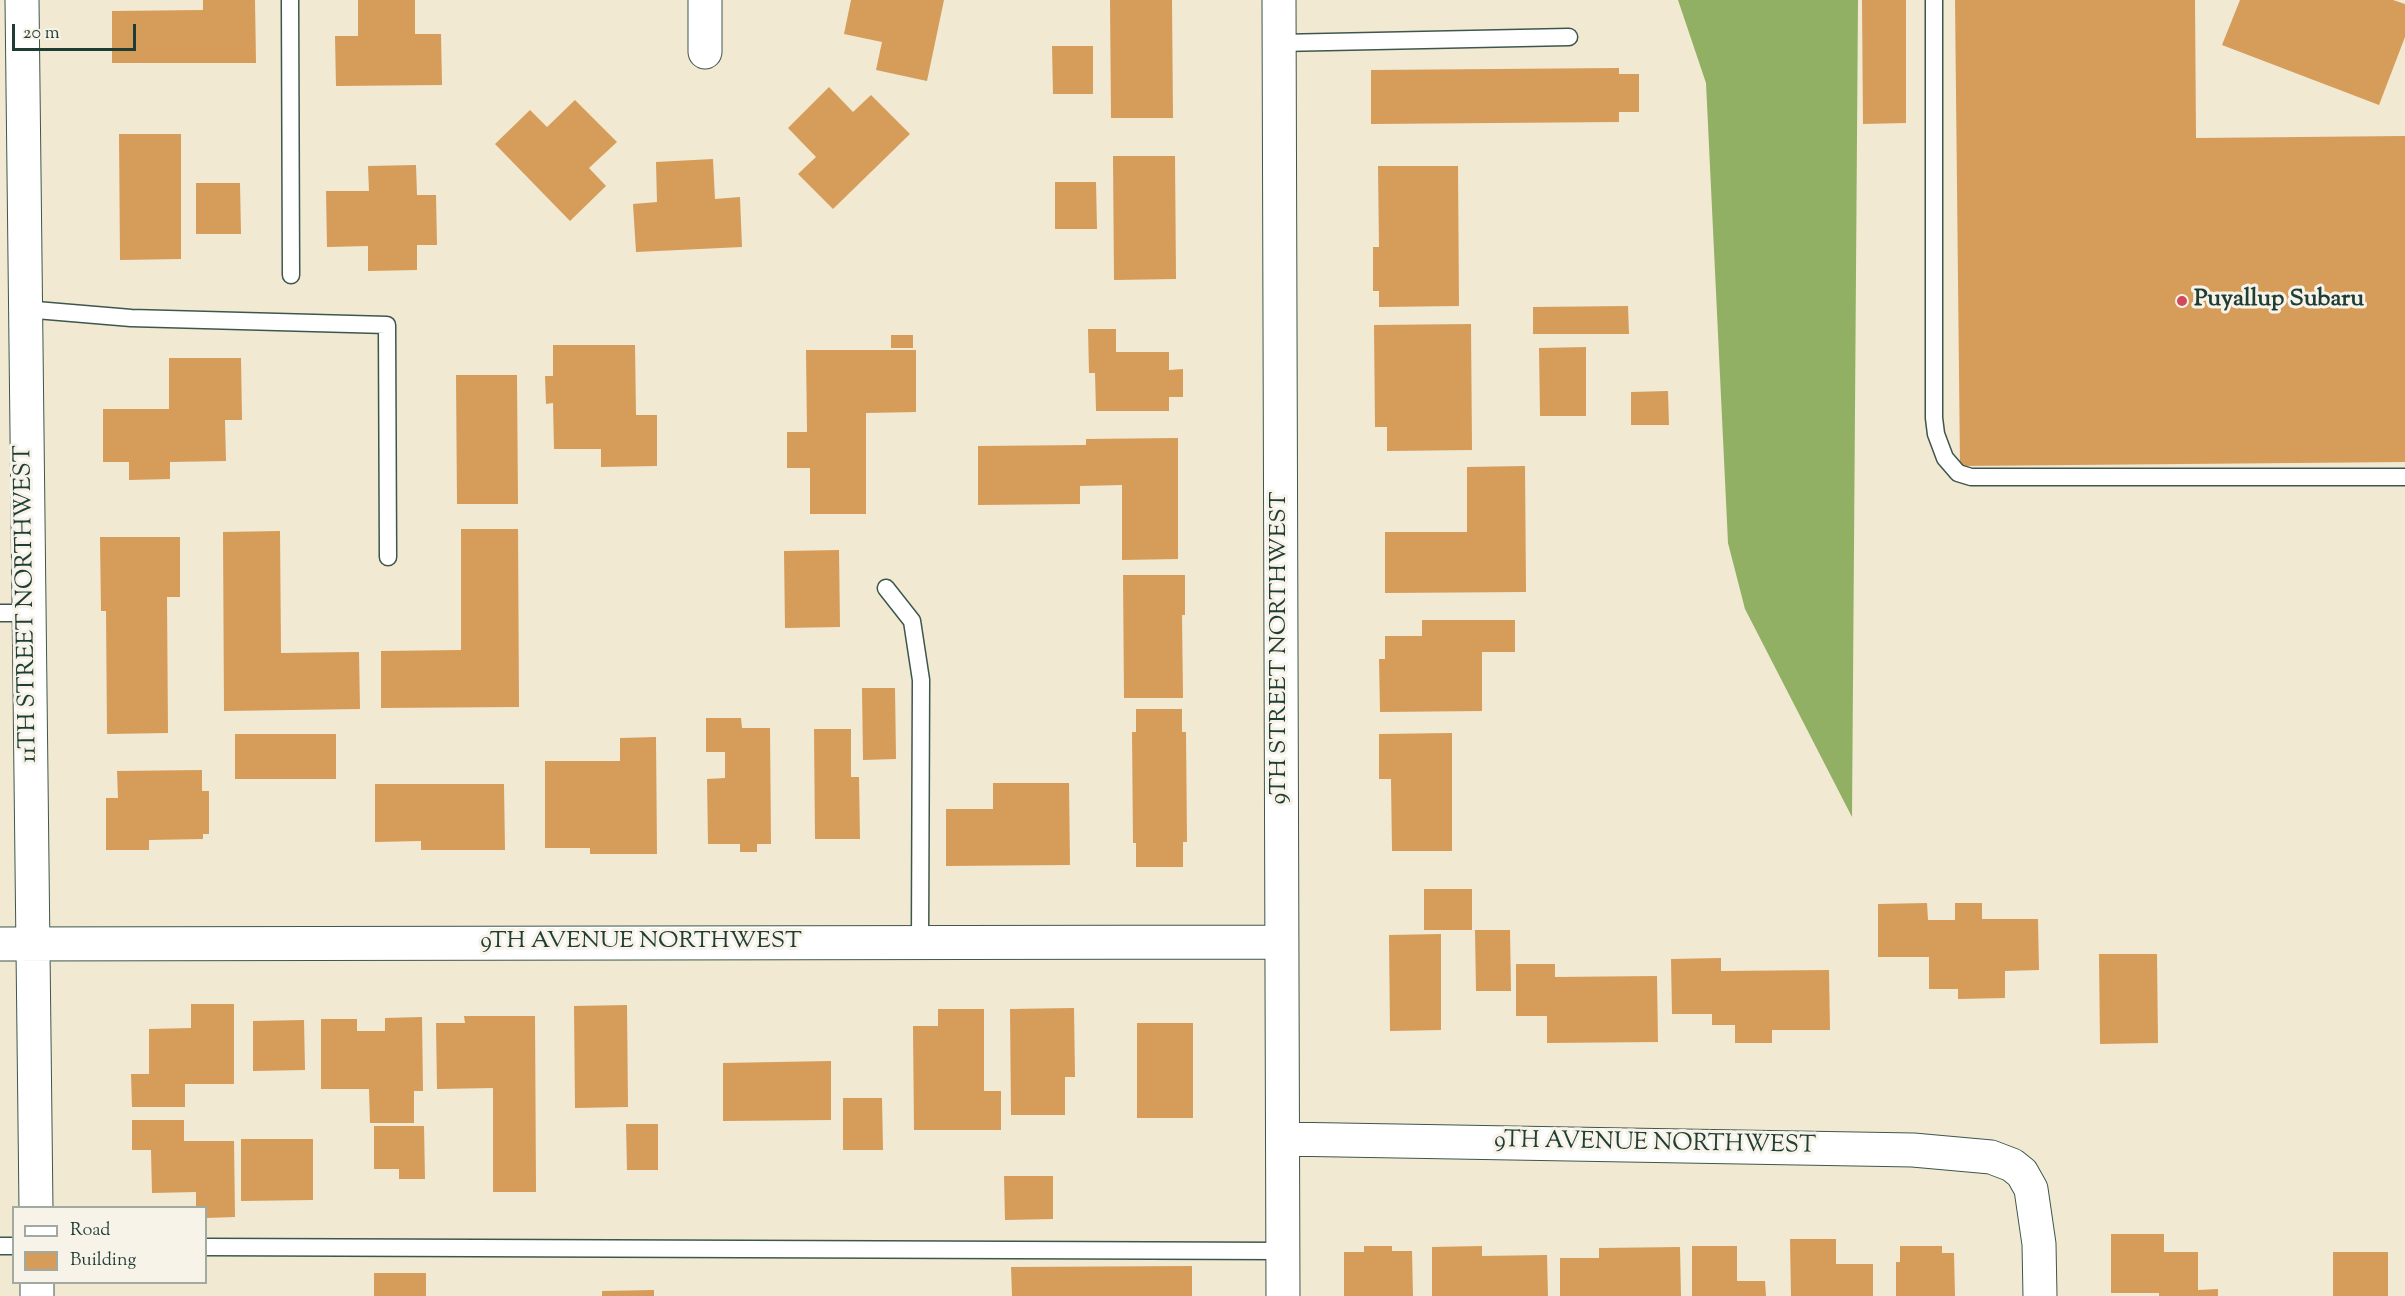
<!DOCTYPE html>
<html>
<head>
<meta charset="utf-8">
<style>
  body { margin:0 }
  #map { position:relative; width:2405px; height:1296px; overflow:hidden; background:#f1e9d2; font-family:"Sorts Mill Goudy",serif }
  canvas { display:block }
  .legend { position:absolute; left:12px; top:1206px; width:195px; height:78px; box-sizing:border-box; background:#f7f3e8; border:2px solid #a1aaa0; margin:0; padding:8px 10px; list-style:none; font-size:18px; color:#1f3d34 }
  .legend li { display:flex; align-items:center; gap:12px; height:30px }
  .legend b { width:30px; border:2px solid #a1aaa0 }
  .scale { position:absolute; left:12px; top:24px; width:124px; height:27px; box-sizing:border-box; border:3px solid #1f3d34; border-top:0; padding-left:8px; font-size:18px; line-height:21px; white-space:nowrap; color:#1f3d34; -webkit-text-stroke:4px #f7f3e8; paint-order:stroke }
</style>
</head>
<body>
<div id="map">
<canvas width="2405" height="1296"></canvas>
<ul class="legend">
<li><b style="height:8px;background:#fff"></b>Road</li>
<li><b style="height:16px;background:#d69c59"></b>Building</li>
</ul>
<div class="scale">20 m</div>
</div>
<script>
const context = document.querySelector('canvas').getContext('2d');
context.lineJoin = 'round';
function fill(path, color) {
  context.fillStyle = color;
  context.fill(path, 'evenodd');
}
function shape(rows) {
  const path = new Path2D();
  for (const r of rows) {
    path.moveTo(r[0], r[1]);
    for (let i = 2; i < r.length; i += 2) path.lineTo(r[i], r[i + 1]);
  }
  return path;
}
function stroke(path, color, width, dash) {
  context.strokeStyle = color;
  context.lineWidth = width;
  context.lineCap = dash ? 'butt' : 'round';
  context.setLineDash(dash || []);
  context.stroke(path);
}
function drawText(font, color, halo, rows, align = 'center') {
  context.font = font + ' "Sorts Mill Goudy",serif';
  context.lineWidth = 6;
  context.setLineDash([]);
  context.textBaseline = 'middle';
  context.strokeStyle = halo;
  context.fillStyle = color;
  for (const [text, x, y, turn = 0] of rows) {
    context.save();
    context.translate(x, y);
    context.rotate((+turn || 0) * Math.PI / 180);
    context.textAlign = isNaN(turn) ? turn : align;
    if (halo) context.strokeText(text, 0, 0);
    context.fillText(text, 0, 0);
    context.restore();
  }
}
fill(shape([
  [1678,0,1858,0,1852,817,1745,609,1728,543,1706,83]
]), '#91b064');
fill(shape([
  [203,0,255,0,256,63,112,63,112,11,203,10],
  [358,0,415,0,415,34,441,34,442,85,336,86,335,36,358,36],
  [851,0,944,0,927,81,876,70,882,42,844,34],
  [1110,0,1172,0,1173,118,1111,118],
  [1862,0,1906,0,1906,123,1863,124],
  [1955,0,2195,0,2196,138,2405,136,2405,462,1960,466],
  [2240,0,2393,0,2405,4,2405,37,2379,105,2222,45],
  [1052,46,1093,46,1093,94,1053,94],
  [1619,68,1619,74,1639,74,1639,112,1619,112,1619,122,1371,124,1371,70],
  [829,87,853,112,871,95,910,134,833,209,798,174,816,157,788,128],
  [575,100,617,142,589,168,606,186,570,221,495,144,530,110,547,127],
  [119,134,181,134,181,259,120,260],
  [1113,156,1175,156,1176,279,1114,280],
  [713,159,715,199,740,197,742,247,636,252,633,204,657,202,656,162],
  [416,165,417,195,436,195,437,245,417,245,417,270,368,271,368,246,327,247,326,191,369,191,368,166],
  [1378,166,1458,166,1459,306,1379,307,1379,291,1373,291,1373,247,1379,247],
  [1055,182,1096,182,1097,229,1055,229],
  [196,183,240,183,241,234,196,234],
  [1628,306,1629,334,1533,334,1533,307],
  [1471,324,1472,450,1387,451,1387,427,1375,427,1374,325],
  [1088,329,1116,329,1116,352,1169,352,1169,370,1183,369,1183,397,1169,397,1169,411,1096,411,1095,373,1089,373],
  [891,335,913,335,913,348,891,348],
  [553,345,635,345,636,415,657,415,657,466,601,467,601,449,554,449,553,403,546,404,545,376,553,376],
  [1586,347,1586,416,1540,416,1539,348],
  [806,350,916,350,916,412,866,413,866,514,810,514,810,468,787,468,787,432,807,432],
  [169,358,241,358,242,420,225,420,226,461,170,462,170,479,129,480,129,462,103,462,103,409,169,409],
  [456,375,517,375,518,504,457,504],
  [1668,391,1669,425,1631,425,1631,392],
  [1178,438,1178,559,1122,560,1122,485,1080,486,1080,504,978,505,978,446,1086,445,1086,439],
  [1525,466,1526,592,1385,593,1385,532,1467,532,1467,467],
  [461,529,518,529,519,707,381,708,381,651,461,650],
  [280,531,281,653,359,652,360,709,224,711,223,532],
  [100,537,180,537,180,597,167,597,168,733,107,734,106,611,101,611],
  [839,550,840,627,785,628,784,551],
  [1123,575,1185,575,1185,615,1182,615,1183,698,1124,698],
  [1422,620,1515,620,1515,652,1482,652,1482,711,1380,712,1379,659,1385,659,1385,636,1422,636],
  [862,688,895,688,896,759,863,760],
  [1136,709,1182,709,1182,732,1186,732,1187,842,1183,842,1183,867,1136,867,1136,843,1133,843,1132,732,1136,732],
  [706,718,741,718,742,728,770,728,771,844,757,844,757,852,740,852,740,844,708,844,707,779,725,778,725,752,706,752],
  [814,729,851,729,851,777,859,777,860,839,815,839],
  [1452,733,1452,851,1392,851,1391,779,1379,779,1379,734],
  [235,734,336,734,336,779,235,779],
  [656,737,657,854,590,854,590,848,545,848,545,761,620,761,620,738],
  [202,770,202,791,209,791,209,834,203,834,203,839,149,840,149,850,106,850,106,798,118,798,117,771],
  [993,783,1069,783,1070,865,946,866,946,809,993,809],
  [375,784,504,784,505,850,421,850,421,841,375,842],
  [1424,889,1472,889,1472,930,1424,930],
  [1927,903,1928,920,1955,920,1955,903,1982,903,1982,919,2038,919,2039,970,2005,971,2005,998,1958,999,1958,989,1929,989,1929,957,1878,957,1878,904],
  [1475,930,1510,930,1511,991,1476,991],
  [1441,934,1441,1030,1390,1031,1389,935],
  [2099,954,2157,954,2158,1043,2100,1044],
  [1721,958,1721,971,1829,970,1830,1030,1772,1030,1772,1043,1735,1043,1735,1025,1712,1025,1712,1014,1672,1014,1671,959],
  [1516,964,1555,964,1555,977,1657,976,1658,1042,1547,1043,1547,1016,1516,1016],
  [191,1004,234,1004,234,1084,185,1084,185,1107,132,1107,131,1074,149,1074,149,1029,191,1028],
  [627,1005,628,1107,575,1108,574,1006],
  [1074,1008,1075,1077,1065,1077,1065,1115,1011,1115,1010,1009],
  [938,1009,984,1009,984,1091,1001,1091,1001,1130,914,1130,913,1026,938,1026],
  [464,1016,535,1016,536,1192,493,1192,493,1088,437,1089,436,1023,465,1023],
  [422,1017,423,1091,414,1091,414,1123,370,1123,369,1089,321,1089,321,1019,357,1019,357,1031,385,1031,385,1018],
  [304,1020,305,1070,253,1071,253,1021],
  [1137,1023,1193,1023,1193,1118,1137,1118],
  [831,1061,831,1120,723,1121,723,1063],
  [843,1098,882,1098,883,1150,843,1150],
  [132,1120,184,1120,184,1141,234,1141,235,1217,206,1218,206,1208,196,1208,196,1192,152,1193,151,1150,132,1150],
  [626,1124,658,1124,658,1170,627,1170],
  [374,1126,424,1126,425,1179,399,1179,399,1169,374,1169],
  [241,1139,313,1139,313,1200,241,1201],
  [1004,1176,1053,1176,1053,1219,1005,1220],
  [2111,1234,2164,1234,2164,1252,2198,1252,2198,1290,2218,1289,2218,1296,2159,1296,2159,1293,2111,1293],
  [1790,1239,1836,1239,1836,1264,1873,1264,1873,1296,1791,1296],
  [1364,1246,1392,1246,1392,1251,1412,1251,1413,1296,1344,1296,1344,1252,1364,1252],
  [1482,1246,1482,1256,1547,1255,1548,1296,1432,1296,1432,1247],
  [1692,1246,1737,1246,1737,1281,1765,1281,1766,1296,1692,1296],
  [1900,1246,1942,1246,1942,1253,1954,1253,1955,1296,1896,1296,1896,1262,1900,1262],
  [1680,1247,1681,1296,1560,1296,1560,1258,1599,1258,1599,1248],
  [2333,1252,2388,1252,2388,1296,2333,1296],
  [1192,1266,1192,1296,1012,1296,1011,1267],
  [374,1273,426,1273,426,1296,374,1296],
  [654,1290,654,1296,602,1296,602,1291]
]), '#d69c59');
const lane = shape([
  [290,0,291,275],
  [1934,0,1934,418,1936,434,1945,458,1958,473,1971,477,2405,477],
  [1279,43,1569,37],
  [24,309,131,318,387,325,388,557],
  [886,588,912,621,921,680,920,943],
  [0,613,28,613],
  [0,1246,14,1246],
  [206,1247,1283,1251]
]);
const street = shape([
  [22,0,36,1208],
  [1279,0,1283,1296],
  [705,52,705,0],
  [0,944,1282,942],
  [1283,1139,1913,1150,1991,1157,2012,1165,2022,1173,2031,1189,2039,1244,2040,1296],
  [37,1282,37,1296]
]);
stroke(lane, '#3e574c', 19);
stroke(street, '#3e574c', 35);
stroke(lane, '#fff', 16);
stroke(street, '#fff', 33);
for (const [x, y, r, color] of [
  [2182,301,6,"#d1495b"]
]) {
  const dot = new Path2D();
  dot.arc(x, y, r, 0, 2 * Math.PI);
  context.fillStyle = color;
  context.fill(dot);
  stroke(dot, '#f7f3e8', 2);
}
drawText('bold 24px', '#1f3d34', '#f7f3e8', [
  ["Puyallup Subaru",2194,301]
], 'left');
drawText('24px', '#1f3d34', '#f7f3e8', [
  ["11TH STREET NORTHWEST",28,604,-91],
  ["9TH STREET NORTHWEST",1281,648,-90],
  ["9TH AVENUE NORTHWEST",641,943],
  ["9TH AVENUE NORTHWEST",1655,1145,1]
]);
</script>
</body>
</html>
